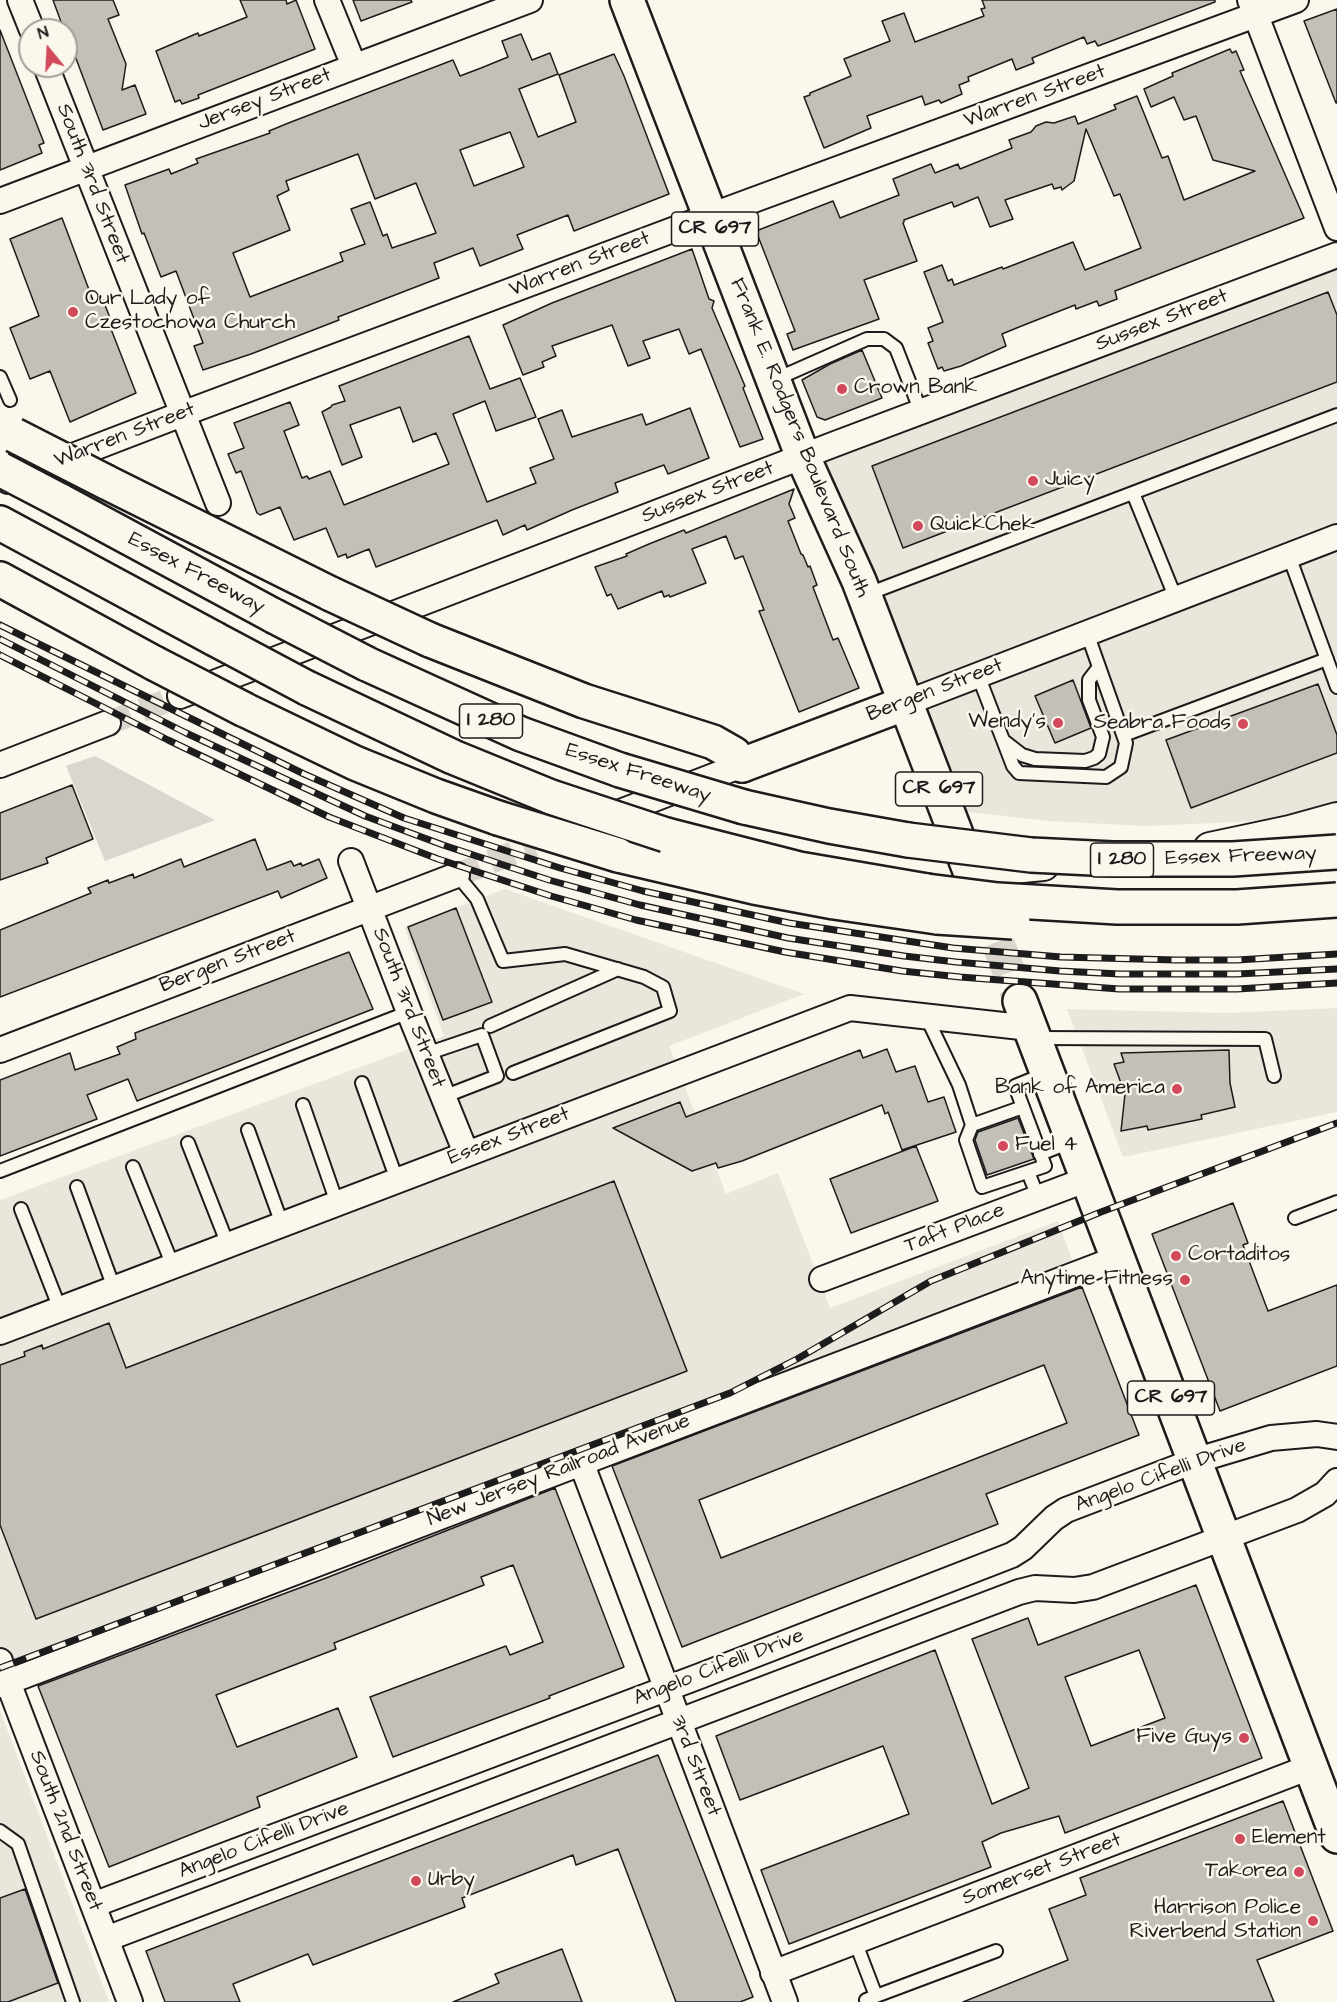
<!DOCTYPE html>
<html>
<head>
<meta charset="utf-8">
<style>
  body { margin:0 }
  #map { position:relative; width:1337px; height:2002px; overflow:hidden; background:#fbf7ec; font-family:"Architects Daughter",sans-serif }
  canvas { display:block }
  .north { position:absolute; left:18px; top:18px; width:60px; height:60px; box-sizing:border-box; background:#fbf7ec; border:2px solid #a29f99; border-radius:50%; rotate:342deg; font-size:16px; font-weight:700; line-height:24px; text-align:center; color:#1c1c1c }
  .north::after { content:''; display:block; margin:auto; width:21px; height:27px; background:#d1495b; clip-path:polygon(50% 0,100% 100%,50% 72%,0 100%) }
</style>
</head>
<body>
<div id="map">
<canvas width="1337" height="2002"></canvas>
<div class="north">N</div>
</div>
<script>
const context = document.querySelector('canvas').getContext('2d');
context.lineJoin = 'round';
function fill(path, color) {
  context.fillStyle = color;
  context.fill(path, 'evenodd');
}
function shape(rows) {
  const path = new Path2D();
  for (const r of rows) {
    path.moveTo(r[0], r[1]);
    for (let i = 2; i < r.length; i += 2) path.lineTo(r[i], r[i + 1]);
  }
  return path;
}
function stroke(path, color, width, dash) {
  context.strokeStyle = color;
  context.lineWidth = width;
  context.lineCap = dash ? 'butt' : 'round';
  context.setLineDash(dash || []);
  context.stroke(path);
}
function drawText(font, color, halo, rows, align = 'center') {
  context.font = font + ' "Architects Daughter",sans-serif';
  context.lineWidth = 5;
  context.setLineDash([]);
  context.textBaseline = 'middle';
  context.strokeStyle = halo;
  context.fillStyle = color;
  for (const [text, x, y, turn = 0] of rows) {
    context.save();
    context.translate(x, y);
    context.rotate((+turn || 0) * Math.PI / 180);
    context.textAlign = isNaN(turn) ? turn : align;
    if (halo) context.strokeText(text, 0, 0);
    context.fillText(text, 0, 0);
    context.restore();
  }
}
fill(shape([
  [1337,261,1337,807,1307,819,1146,826,1048,821,951,810,813,457],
  [505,889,804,994,669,1046,726,1194,778,1173,830,1308,1058,1221,1074,1265,0,1677,0,1200,444,1036,404,927],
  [1337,1008,1337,1112,1123,1157,1067,1009,1227,1013],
  [0,1710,109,2002,0,2002]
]), '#eae6dc');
fill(shape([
  [95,756,215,820,105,861,66,766]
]), '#dad7ce');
const building = shape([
  [53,0,113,0,119,15,108,19,126,64,122,90,135,85,146,114,103,130,72,48,66,50,66,30,64,30,53,0],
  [240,0,286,0,287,4,296,0,315,49,198,95,199,98,182,104,180,100,175,102,156,51,198,33,199,36,247,17,240,0],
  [353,0,411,0,412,2,361,21,353,0],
  [982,0,1215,0,1215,2,1098,46,1095,41,1087,44,1084,37,1032,58,1034,63,1016,70,1012,59,968,77,969,81,959,85,962,94,941,103,939,100,925,105,922,96,867,116,871,128,824,148,804,97,810,95,810,93,851,76,844,59,890,41,882,21,904,13,915,42,984,16,981,9,985,8,982,0],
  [1337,9,1337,103,1336,103,1304,21,1337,9],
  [0,30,44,143,39,145,42,153,0,170,0,30],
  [521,34,532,60,550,53,558,74,519,89,538,137,576,122,559,75,614,54,624,76,669,194,574,231,568,215,517,235,523,249,480,266,473,248,434,263,439,278,338,317,339,320,251,354,203,370,194,346,203,343,176,271,161,277,144,233,142,234,125,185,169,169,171,174,198,163,196,159,270,133,269,131,291,122,453,60,460,76,481,68,508,57,502,41,521,34],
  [510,132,524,167,474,186,460,150,510,132],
  [358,154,375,199,416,183,436,233,392,248,387,234,383,236,370,202,351,209,365,244,340,253,343,261,250,297,233,253,290,230,277,196,289,190,286,181,358,154],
  [1230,49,1232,53,1236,51,1244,70,1240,71,1304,218,1115,291,1117,299,1099,306,1097,301,1076,309,1075,305,1024,325,1002,334,1006,346,961,366,944,371,942,367,938,369,928,343,933,341,928,328,943,322,924,272,942,265,948,281,952,279,954,285,1002,267,1003,269,1073,242,1085,270,1141,248,1120,194,1114,196,1086,129,1074,181,1062,190,1061,187,1054,189,1052,184,1005,200,1013,219,990,227,978,197,954,207,952,202,904,220,904,222,903,223,917,261,864,280,879,319,793,350,787,334,795,331,756,231,833,201,840,218,899,195,893,179,931,164,935,173,958,164,960,169,1012,148,1009,140,1031,132,1036,126,1046,122,1054,123,1075,116,1078,124,1116,109,1114,105,1137,96,1162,158,1168,156,1184,200,1255,171,1213,160,1196,116,1184,120,1174,97,1151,107,1144,89,1173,76,1172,73,1230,49],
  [62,218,94,303,103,300,114,328,111,329,136,393,70,422,50,371,30,379,10,328,39,316,10,239,62,218],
  [692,249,709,299,714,301,712,308,745,386,743,388,763,439,740,447,701,349,689,354,679,329,643,341,650,358,628,366,612,325,552,346,556,356,542,362,544,367,523,375,503,325,552,303,692,249],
  [1328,292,1337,315,1337,382,903,548,872,466,1328,292],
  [469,336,490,389,520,378,536,417,496,431,485,401,453,414,487,502,536,483,530,468,554,459,538,419,562,410,572,437,642,414,646,425,690,408,709,458,668,474,664,465,615,483,618,492,572,510,527,530,525,525,503,535,497,520,376,567,369,549,347,558,346,554,338,557,326,528,294,540,280,507,260,515,257,513,241,471,236,473,228,454,244,448,234,423,290,402,299,425,284,431,302,478,307,476,309,479,330,471,344,505,449,464,436,433,413,442,400,407,350,425,362,457,342,465,322,412,331,407,332,405,345,401,339,386,469,336],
  [862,350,882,398,825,420,817,417,802,380,830,364,862,350],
  [794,489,789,504,795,518,788,521,801,554,803,555,808,567,810,566,817,585,813,587,833,640,838,638,859,688,799,712,759,611,764,610,743,556,735,559,726,536,692,549,706,583,670,597,669,595,664,597,662,591,618,609,611,594,607,596,595,567,627,556,626,554,649,544,684,530,686,533,794,489],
  [1073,680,1091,728,1055,743,1035,696,1073,680],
  [1318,684,1337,735,1337,753,1191,808,1166,740,1318,684],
  [72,785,93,839,46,858,48,863,0,880,0,813,72,785],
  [255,839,267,870,291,861,294,866,301,863,302,866,319,859,327,878,281,898,278,891,0,997,0,930,91,893,88,888,108,880,109,883,133,874,134,878,181,859,184,867,255,839],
  [456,908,492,1002,443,1020,408,927,456,908],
  [349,952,373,1009,137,1101,128,1079,87,1095,97,1119,0,1156,0,1080,70,1053,75,1070,120,1054,117,1047,136,1039,135,1033,349,952],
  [887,1049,896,1072,915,1066,928,1102,944,1097,956,1132,902,1150,888,1112,885,1114,882,1105,742,1161,718,1168,716,1163,692,1171,613,1128,680,1102,686,1117,860,1050,863,1058,887,1049],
  [1229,1050,1230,1083,1235,1107,1201,1115,1202,1119,1148,1130,1147,1126,1121,1131,1125,1094,1114,1064,1124,1062,1121,1053,1229,1050],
  [1018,1118,1034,1159,987,1175,975,1140,978,1132,1018,1118],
  [916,1146,938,1201,851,1233,830,1179,916,1146],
  [614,1181,687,1371,36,1619,0,1525,0,1365,25,1356,24,1352,42,1345,43,1349,109,1323,126,1368,614,1181],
  [1233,1203,1248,1243,1243,1245,1268,1311,1337,1285,1337,1366,1220,1411,1152,1234,1233,1203],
  [1082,1287,1139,1435,986,1494,998,1524,682,1647,612,1466,1082,1287],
  [1044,1365,1067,1423,721,1558,699,1500,1044,1365],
  [555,1488,624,1667,549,1696,550,1698,393,1757,370,1697,506,1646,510,1655,543,1642,513,1565,481,1577,484,1585,334,1643,336,1649,216,1695,237,1747,338,1708,357,1757,257,1797,260,1807,109,1867,38,1686,326,1578,555,1488],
  [1196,1585,1262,1758,1065,1833,1059,1816,1001,1833,982,1842,991,1867,789,1944,761,1870,909,1814,883,1746,740,1800,716,1736,935,1650,992,1804,1029,1788,972,1639,1028,1618,1038,1645,1196,1585],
  [1139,1650,1165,1718,1091,1746,1065,1677,1139,1650],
  [658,1755,753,1997,740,2002,676,2002,618,1849,576,1865,573,1855,462,1898,465,1907,313,1965,308,1954,233,1984,240,2002,165,2002,146,1951,658,1755],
  [1283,1801,1333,1931,1257,1960,1274,2002,963,2002,1068,1960,1049,1909,1086,1895,1080,1878,1283,1801],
  [25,1889,58,1983,8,2002,0,2002,0,1898,25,1889],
  [562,1949,582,2002,453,2002,499,1983,495,1974,562,1949]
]);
fill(building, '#c3c0b8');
stroke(building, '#1c1c1c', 1.5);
stroke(shape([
  [108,723,180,696],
  [457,875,534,845]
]), '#dad6cd', 24, [24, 12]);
stroke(shape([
  [980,896,1020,1001]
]), '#dad6cd', 33, [33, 16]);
const service = shape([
  [0,377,10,400],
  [774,380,867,339,884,339,896,348,921,412],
  [1133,493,1176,599],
  [1289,556,1337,687],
  [865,595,1337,415],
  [978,675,1013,766,1019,773,1106,777,1121,767,1126,743,1087,633],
  [1124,735,1327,659],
  [1004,741,1022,755,1035,759,1085,761,1094,758,1099,754,1103,737,1089,700,1089,680,1099,667],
  [457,875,477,899,503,961,565,954,644,977,663,987,670,1011,513,1073],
  [926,1016,959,1085,972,1125,966,1140,982,1187,1045,1166,1015,1086,1047,1073],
  [490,1026,618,969],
  [1038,1038,1265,1039,1274,1076],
  [426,1054,482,1035,497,1076,443,1097],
  [362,1083,397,1180],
  [303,1105,337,1203],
  [972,1125,1023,1107],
  [248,1130,282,1224],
  [188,1143,228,1245],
  [1040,1154,1073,1141],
  [133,1167,173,1266],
  [0,1171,409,1012],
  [1028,1172,1038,1197],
  [77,1187,114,1288],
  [21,1209,60,1309],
  [1295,1218,1337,1202],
  [0,1831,18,1844,73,2002],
  [855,1941,876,1996,996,1951],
  [867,2002,866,2000,876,1996]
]);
const minor = shape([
  [20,0,32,30],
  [327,0,354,66],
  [1250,0,1337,228],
  [46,66,218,503],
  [0,201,530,0],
  [8,481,182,414,710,216,1296,0],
  [180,696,835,444,1337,255],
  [906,703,1337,537],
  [0,765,108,723],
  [553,838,742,765],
  [351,861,409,1012,466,1153],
  [0,1050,457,875],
  [822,1279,1088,1179],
  [0,1332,850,1008,1030,1028],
  [581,1462,785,2002],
  [0,1661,130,2002],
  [0,1685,1118,1258],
  [93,1905,700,1676,1012,1555,1023,1548,1054,1518,1066,1510,1194,1461,1271,1438,1317,1434,1337,1437],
  [106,1939,1019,1592,1035,1588,1074,1590,1093,1587,1297,1510,1325,1494,1337,1481],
  [773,1973,1310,1767]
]);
const tertiary = shape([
  [1210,849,1290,832,1337,819],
  [972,876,1002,868,1043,864]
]);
const primary = shape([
  [627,0,803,457,859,581,972,876],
  [742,765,906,703],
  [1020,1001,1337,1836]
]);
const motorway = shape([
  [106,482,331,594],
  [59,500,274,616],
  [0,523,215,639],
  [0,579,154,663],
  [430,640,584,701,713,742,734,754,742,765],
  [367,664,521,734,620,770],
  [307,688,453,757,551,797],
  [245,710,355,763,436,796,498,818],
  [744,807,829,826,908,840],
  [666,835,799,869,927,891],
  [618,855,754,887,834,902,937,917]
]);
stroke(service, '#1c1c1c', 16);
stroke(minor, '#1c1c1c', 28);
stroke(tertiary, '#1c1c1c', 36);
stroke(primary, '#1c1c1c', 38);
stroke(motorway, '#1c1c1c', 38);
stroke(service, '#fbf7ec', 12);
stroke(minor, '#fbf7ec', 24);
stroke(tertiary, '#fbf7ec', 32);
stroke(primary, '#fbf7ec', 33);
stroke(motorway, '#fbf7ec', 33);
const rail = shape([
  [0,625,304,774,404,818,560,868,643,891,789,923,953,948,1061,957,1176,960,1237,960,1337,954],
  [0,639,186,733,365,816,443,845,549,880,640,905,788,938,904,956,956,962,1060,971,1120,974,1237,974,1337,969],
  [0,655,168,740,329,817,438,859,551,896,636,920,785,952,902,971,960,977,1119,989,1237,989,1337,983],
  [0,1668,730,1393,797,1359,931,1281,1101,1212,1337,1123]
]);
stroke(rail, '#1c1c1c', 7);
stroke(rail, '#fbf7ec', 4.5, [14]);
const motorwayBridge = shape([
  [14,435,106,482],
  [0,469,59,500],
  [331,594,430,640],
  [274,616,367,664],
  [215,639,307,688],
  [154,663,245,710],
  [620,770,744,807],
  [551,797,666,835],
  [498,818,618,855],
  [908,840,1031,855,1113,859,1233,859,1337,852],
  [927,891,998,900,1117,907,1237,907,1337,900],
  [937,917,1013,922]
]);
stroke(motorwayBridge, '#1c1c1c', 38, []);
stroke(motorwayBridge, '#fbf7ec', 33);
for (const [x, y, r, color] of [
  [73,312,6,"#d1495b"],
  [842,389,6,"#d1495b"],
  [1033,481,6,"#d1495b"],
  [918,526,6,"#d1495b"],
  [1058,723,6,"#d1495b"],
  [1243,724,6,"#d1495b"],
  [1177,1089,6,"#d1495b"],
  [1003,1146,6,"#d1495b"],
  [1176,1256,6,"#d1495b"],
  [1185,1280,6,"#d1495b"],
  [1244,1738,6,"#d1495b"],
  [1240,1839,6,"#d1495b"],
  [1299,1872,6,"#d1495b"],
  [416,1881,6,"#d1495b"],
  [1313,1921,6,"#d1495b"]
]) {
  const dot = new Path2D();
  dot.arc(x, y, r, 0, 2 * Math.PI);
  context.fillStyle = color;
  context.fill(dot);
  stroke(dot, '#fbf7ec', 2);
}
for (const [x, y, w] of [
  [715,229,87],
  [491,721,63],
  [939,789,87],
  [1122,860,63],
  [1171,1398,87]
]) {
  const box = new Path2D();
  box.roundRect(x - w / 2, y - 17, w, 34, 4.5);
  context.fillStyle = '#fbf7ec';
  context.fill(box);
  stroke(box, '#1c1c1c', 1.5);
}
drawText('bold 20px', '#1c1c1c', null, [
  ["CR 697",715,229],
  ["I 280",491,721],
  ["CR 697",939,789],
  ["I 280",1122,860],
  ["CR 697",1171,1398]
]);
drawText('21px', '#1c1c1c', '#fbf7ec', [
  ["Warren Street",1035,97,-20],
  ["Jersey Street",265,100,-21],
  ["South 3rd Street",92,184,69],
  ["Warren Street",580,265,-21],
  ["Sussex Street",1162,321,-21],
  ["Warren Street",125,436,-21],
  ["Frank E. Rodgers Boulevard South",799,438,68],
  ["Sussex Street",708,493,-21],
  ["Essex Freeway",196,574,28],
  ["Bergen Street",935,691,-21],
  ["Essex Freeway",638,774,18],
  ["Essex Freeway",1241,857,-2],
  ["Bergen Street",228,962,-21],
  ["South 3rd Street",408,1008,69],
  ["Essex Street",509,1137,-21],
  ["Taft Place",955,1229,-21],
  ["New Jersey Railroad Avenue",559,1471,-21],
  ["Angelo Cifelli Drive",1161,1476,-20],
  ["Angelo Cifelli Drive",719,1668,-21],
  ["3rd Street",695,1766,69],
  ["South 2nd Street",65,1831,69],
  ["Angelo Cifelli Drive",264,1841,-21],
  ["Somerset Street",1042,1870,-21]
]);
drawText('21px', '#1c1c1c', '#fbf7ec', [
  ["Our Lady of",85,300],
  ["Czestochowa Church",85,324],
  ["Crown Bank",854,389],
  ["Juicy",1045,481],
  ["QuickChek",930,526],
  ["Wendy's",1046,723,"right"],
  ["Seabra Foods",1231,724,"right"],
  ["Bank of America",1165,1089,"right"],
  ["Fuel 4",1015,1146],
  ["Cortaditos",1188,1256],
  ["Anytime Fitness",1173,1280,"right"],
  ["Five Guys",1232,1738,"right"],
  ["Element",1252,1839],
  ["Takorea",1287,1872,"right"],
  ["Urby",428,1881],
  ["Harrison Police",1301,1909,"right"],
  ["Riverbend Station",1301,1933,"right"]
], 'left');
</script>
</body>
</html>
